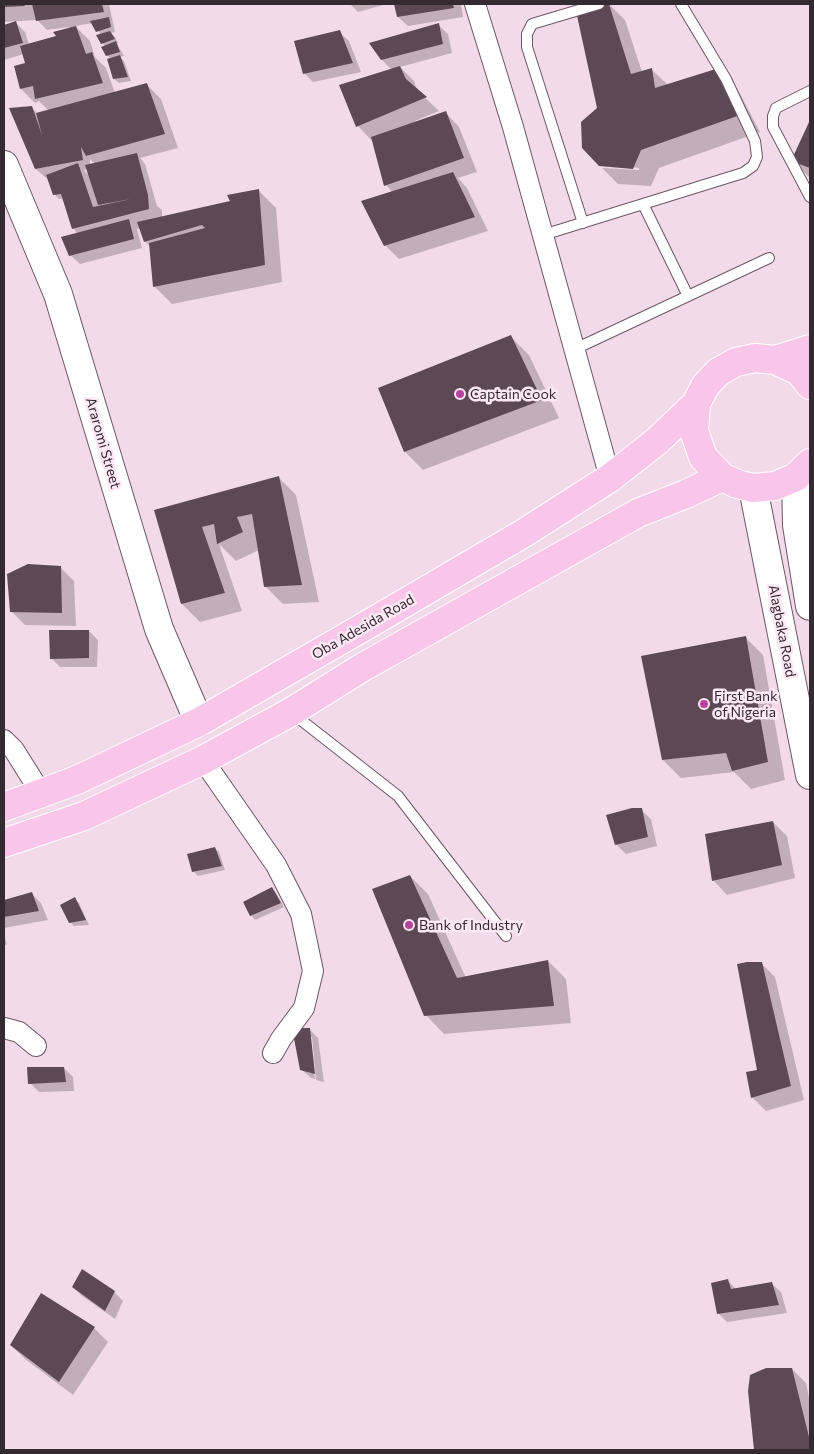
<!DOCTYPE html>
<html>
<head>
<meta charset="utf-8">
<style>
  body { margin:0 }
  #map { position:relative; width:814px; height:1454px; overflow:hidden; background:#f3daea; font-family:Commissioner,sans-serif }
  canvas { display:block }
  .frame { position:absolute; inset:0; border:5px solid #342a31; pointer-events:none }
</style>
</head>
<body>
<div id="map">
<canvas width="814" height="1454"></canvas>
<div class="frame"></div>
</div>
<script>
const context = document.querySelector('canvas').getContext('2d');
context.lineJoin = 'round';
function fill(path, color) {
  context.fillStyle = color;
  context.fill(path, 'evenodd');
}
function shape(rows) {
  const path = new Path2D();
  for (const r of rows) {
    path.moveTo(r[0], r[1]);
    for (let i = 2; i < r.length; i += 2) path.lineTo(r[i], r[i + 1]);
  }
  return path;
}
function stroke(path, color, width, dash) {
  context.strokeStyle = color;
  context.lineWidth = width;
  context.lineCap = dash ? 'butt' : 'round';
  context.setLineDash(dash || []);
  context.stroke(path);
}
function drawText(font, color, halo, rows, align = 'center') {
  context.font = font + ' Commissioner,sans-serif';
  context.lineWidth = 5;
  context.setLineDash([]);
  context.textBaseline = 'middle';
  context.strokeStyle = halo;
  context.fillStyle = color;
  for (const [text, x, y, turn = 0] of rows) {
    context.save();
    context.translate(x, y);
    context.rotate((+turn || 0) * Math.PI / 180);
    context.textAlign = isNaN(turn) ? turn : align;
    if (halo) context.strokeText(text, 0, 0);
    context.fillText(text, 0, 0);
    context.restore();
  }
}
fill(shape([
  [4,4,109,4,115,32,111,33,115,37,118,43,117,44,124,56,120,57,124,61,131,81,119,83,114,79,111,59,107,55,106,47,102,43,101,35,93,23,75,26,90,41,95,57,106,68,115,93,147,85,161,99,178,148,140,158,145,164,157,206,162,210,162,217,232,202,258,190,276,208,282,282,172,304,154,286,151,248,145,241,141,228,137,229,142,248,80,264,70,255,78,234,73,228,64,198,59,199,54,194,48,177,46,178,36,169,32,108,38,114,49,111,39,101,35,103,21,89,16,67,27,64,24,54,4,60,4,26,16,23,25,32,29,45,58,37,70,29,69,27,47,30,37,20,4,22],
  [90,159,95,164,90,165],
  [88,169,90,177,84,170],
  [350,4,387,4,358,12],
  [396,4,461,4,463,17,408,26,398,17],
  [603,4,609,4,625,20,642,72,651,69,668,85,719,70,737,88,760,132,659,168,651,186,618,184,602,168,639,170,639,168,600,165,598,108],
  [438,25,448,34,452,53,400,67,414,81,417,90,439,111,415,121,416,123,446,113,459,127,477,172,458,178,467,188,488,231,399,259,385,245,393,193,386,185,373,139,371,140,358,126,392,70,382,60],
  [339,32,349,41,361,72,313,82,304,73],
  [810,123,810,178,793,161],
  [511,337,529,355,559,418,423,470,405,452,379,389],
  [279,478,296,495,319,602,283,604,265,586,259,550,236,561,219,544,242,611,200,622,182,604,156,511],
  [60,567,74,581,76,626,25,625,11,611],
  [89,631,98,640,97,667,60,667,51,658],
  [745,637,763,655,785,780,751,789,734,772,681,778,663,760],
  [641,810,651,819,657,846,626,854,616,844],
  [773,822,787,836,795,878,727,895,714,881,707,835],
  [215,848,219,852,225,870,198,876,194,872,189,855],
  [410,876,428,894,466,978,548,961,566,979,571,1023,444,1034,426,1015],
  [272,889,276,893,284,907,255,920,251,915],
  [32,894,41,903,48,920,4,928,4,902],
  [74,899,79,903,89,925,74,926,70,922],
  [4,935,7,944,4,946],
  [761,963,775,977,804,1100,766,1111,752,1097,759,1071],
  [309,1029,318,1038,324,1082,316,1080,312,1037,309,1037,315,1079,311,1078,301,1069],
  [64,1068,73,1077,74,1091,39,1092,30,1083],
  [728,1281,737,1290,771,1283,781,1292,787,1313,727,1322,718,1313],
  [73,1287,114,1292,123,1301,115,1319,82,1296],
  [94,1328,108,1342,73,1395,25,1359,11,1345],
  [792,1369,806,1383,810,1402,810,1450,755,1450,750,1391]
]), '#0003');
fill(shape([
  [4,4,24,4,25,6,4,7],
  [32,4,102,4,104,12,36,21],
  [394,4,453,4,454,8,397,17],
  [599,4,609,4,631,74,652,68,655,88,719,68,743,114,641,150,633,169,599,166,582,148,581,122,597,108,576,11],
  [109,17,111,27,96,32,90,21],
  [16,21,23,43,4,48,4,25],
  [439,23,443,44,381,60,369,43],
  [76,26,86,54,92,52,103,83,35,99,33,86,20,89,14,66,25,63,20,46,56,36,53,32],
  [340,30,353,63,303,74,294,41],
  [110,31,115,39,101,44,96,35],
  [116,41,120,52,106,56,101,47],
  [120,55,128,77,113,79,107,59],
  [400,66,406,79,427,97,356,127,339,85],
  [147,83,165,134,86,156,81,147,83,160,35,169,9,108,32,106,42,135,36,113],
  [446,111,464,158,384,186,371,137],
  [810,120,810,168,791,161],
  [137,153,148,195,149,209,72,229,61,194,53,195,46,175,78,163,93,207,131,199,98,205,85,165],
  [453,172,475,217,384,246,361,201],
  [259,189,265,265,153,287,149,243,205,228,202,225,144,242,137,222,230,201,227,195],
  [129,219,134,239,69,256,61,237],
  [511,335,542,400,404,452,378,388],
  [279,476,302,585,264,587,252,514,237,517,243,532,217,544,214,524,202,527,225,593,181,604,154,510],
  [28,564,61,566,62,613,10,612,7,574],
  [49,630,89,630,89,658,50,659],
  [746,636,768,762,732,771,726,753,662,760,641,656],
  [632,808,642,808,648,837,615,845,606,815],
  [773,821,782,865,712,881,705,834],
  [215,847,222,866,192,872,187,854],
  [410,875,457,978,548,960,554,1006,424,1016,372,889],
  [272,887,281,903,250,916,243,902],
  [32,892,39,911,4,917,4,900],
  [75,897,86,920,69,923,60,905],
  [747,962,762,962,791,1086,751,1098,746,1072,757,1070,737,964],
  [292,1028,310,1028,315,1074,300,1070],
  [27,1067,64,1067,66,1082,28,1084],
  [82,1269,115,1291,105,1311,72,1287],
  [728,1279,731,1289,772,1282,779,1305,717,1314,711,1283],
  [41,1293,95,1327,59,1382,10,1345],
  [766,1368,792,1368,810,1441,810,1450,754,1450,748,1391,750,1375]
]), '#5d4956');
const lane = shape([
  [810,91,776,108,773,116,773,127,810,197],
  [643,204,688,296],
  [583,223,527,47,527,34,532,24,599,4],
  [543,235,743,173,753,166,757,157,755,141,726,79,681,4],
  [575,349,769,258],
  [292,713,398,796,506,936]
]);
const street = shape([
  [475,4,513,127,610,478],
  [4,740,14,750,41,793],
  [203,760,276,865,301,914,313,971,304,1008,281,1039,273,1053],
  [4,1028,19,1032,36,1046]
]);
const secondary = shape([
  [4,165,58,294,159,629,199,722],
  [796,477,797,525,810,606],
  [753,488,810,775]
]);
const primary = shape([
  [775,360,810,349],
  [810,385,799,371,775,360,755,358,736,362,718,372,705,386,696,404,694,431,703,457,722,477,737,484,753,488,775,486,796,477,810,463],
  [4,807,77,780,199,722,367,625,524,533,610,478,657,441,696,404],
  [4,843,84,816,203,760,291,712,363,667,638,513,686,494,722,477]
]);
stroke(lane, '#6c5765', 12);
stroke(street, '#6c5765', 22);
stroke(secondary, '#6c5765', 30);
stroke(primary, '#fff', 30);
stroke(lane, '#fff', 10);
stroke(street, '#fff', 20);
stroke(secondary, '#fff', 28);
stroke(primary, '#f9c5e9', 28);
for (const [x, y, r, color] of [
  [460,394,5,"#b7439b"],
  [704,704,5,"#b7439b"],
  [409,925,5,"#b7439b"]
]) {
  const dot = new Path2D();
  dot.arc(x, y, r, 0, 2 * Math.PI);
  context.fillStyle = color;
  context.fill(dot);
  stroke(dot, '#fde9f6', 2);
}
drawText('14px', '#342a31', '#fde9f6', [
  ["Captain Cook",470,394],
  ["First Bank",714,696],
  ["of Nigeria",714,712],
  ["Bank of Industry",419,925]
], 'left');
drawText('14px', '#342a31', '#fde9f6', [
  ["Araromi Street",103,443,74],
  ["Oba Adesida Road",363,627,-30],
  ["Alagbaka Road",782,631,79]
]);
</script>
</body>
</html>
